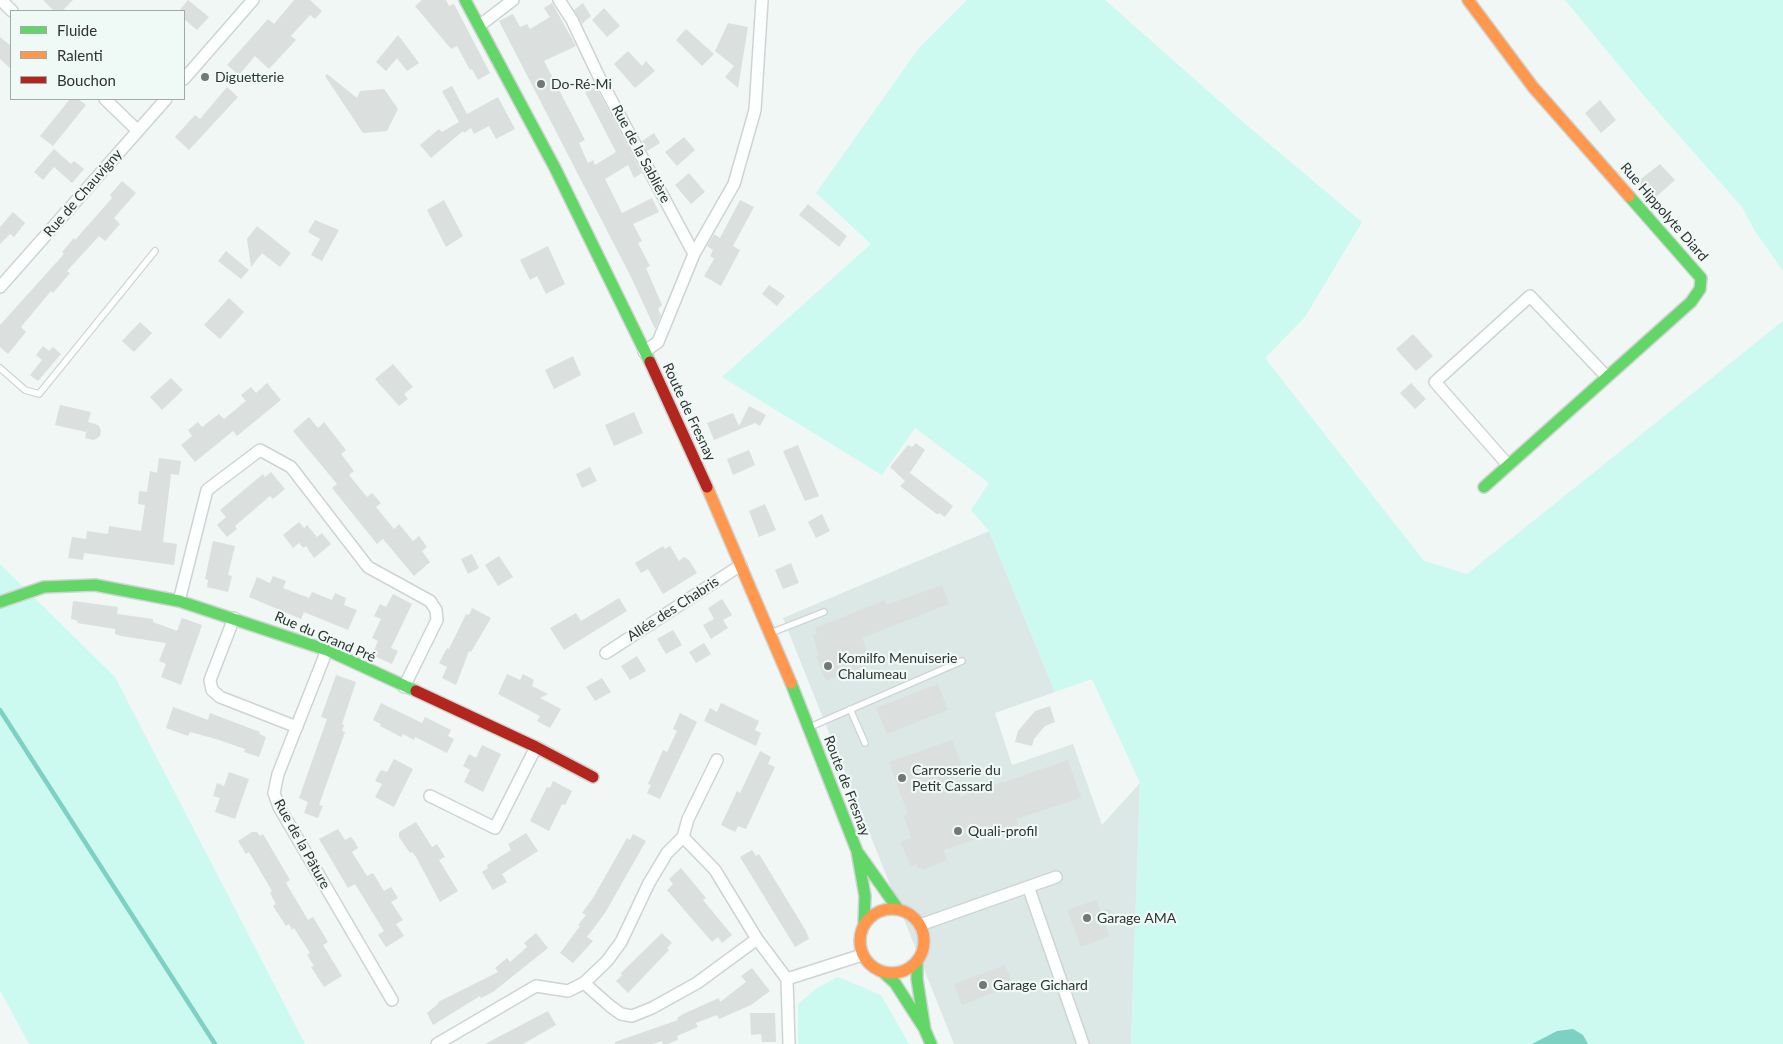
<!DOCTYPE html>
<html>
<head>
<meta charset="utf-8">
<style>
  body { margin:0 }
  #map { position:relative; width:1783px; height:1044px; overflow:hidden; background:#f1f7f5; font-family:Lato,sans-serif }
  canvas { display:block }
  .legend { position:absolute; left:10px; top:10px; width:175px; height:90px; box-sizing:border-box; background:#eff9f6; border:1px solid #a2aaa8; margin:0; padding:6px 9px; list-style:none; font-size:15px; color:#2f3332 }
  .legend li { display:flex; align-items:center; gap:10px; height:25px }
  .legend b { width:25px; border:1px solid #a2aaa8 }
</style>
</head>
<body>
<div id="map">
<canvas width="1783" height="1044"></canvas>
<ul class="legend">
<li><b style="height:6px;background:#63d668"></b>Fluide</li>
<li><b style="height:6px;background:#ff974d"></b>Ralenti</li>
<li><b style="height:6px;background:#b3261e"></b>Bouchon</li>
</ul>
</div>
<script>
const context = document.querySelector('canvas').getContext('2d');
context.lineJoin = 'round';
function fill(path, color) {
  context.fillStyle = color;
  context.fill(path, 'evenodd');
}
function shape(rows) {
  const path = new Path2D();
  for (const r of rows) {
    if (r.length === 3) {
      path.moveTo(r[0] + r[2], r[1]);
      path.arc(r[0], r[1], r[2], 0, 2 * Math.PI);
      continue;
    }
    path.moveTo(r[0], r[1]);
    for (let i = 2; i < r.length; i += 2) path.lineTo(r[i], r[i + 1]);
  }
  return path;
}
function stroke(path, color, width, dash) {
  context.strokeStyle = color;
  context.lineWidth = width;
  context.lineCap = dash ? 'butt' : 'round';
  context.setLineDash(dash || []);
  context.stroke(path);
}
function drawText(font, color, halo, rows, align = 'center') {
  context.font = font + ' Lato,sans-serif';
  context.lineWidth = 4.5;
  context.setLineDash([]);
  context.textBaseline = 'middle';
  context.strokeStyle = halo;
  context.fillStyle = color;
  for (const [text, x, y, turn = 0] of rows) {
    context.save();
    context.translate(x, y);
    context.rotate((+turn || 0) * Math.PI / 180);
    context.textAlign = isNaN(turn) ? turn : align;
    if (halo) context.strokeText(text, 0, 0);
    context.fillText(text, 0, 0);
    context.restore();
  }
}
fill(shape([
  [989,531,1055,692,995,713,1012,765,1073,744,1102,825,1140,783,1131,1044,954,1044,783,618]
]), '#dce8e6');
fill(shape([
  [967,0,1105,0,1243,122,1362,222,1305,317,1265,358,1424,561,1467,574,1783,321,1783,1044,1131,1044,1140,783,1092,679,1055,692,989,531,971,510,989,483,915,428,882,475,722,377,871,244,816,193,919,48],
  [1565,0,1783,0,1783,271,1755,231,1742,207,1645,97],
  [0,564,115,677,305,1044,29,1044,0,990],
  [838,977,881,995,909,1044,798,1044,798,1004,817,988]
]), '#ccf9f0');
fill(shape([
  [1573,1029,1583,1035,1588,1044,1532,1044,1557,1031]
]), '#7dd1c3');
stroke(shape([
  [0,710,215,1044]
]), '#7dd1c3', 4.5);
fill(shape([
  [43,0,73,0,62,11,54,11],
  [188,0,209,17,197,30,184,19,184,11,179,11],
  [294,0,310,0,322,11,315,19,310,15,291,36,296,40,269,69,255,56,239,75,227,65,268,19,274,24],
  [422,0,446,0,449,6,454,4,490,73,478,80,472,69,470,70,457,46,451,49,415,6],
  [552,3,576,46,544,61,585,140,579,143,588,163,593,160,595,165,616,152,585,92,596,87,642,173,634,178,628,165,605,179,622,213,652,198,659,212,633,224,642,241,638,243,650,266,646,268,662,305,658,309,661,315,655,329,631,277,499,21,513,14,520,27,527,24,530,29,550,17,544,8],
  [583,3,591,16,582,24,574,10],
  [604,8,620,26,607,37,592,20],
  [728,23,748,27,738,88,725,77,734,66,715,51],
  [686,29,714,54,702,66,676,40],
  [398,35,419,63,407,71,397,58,386,71,376,62],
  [0,37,11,46,11,69,0,59],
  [628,51,642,66,646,61,655,71,635,88,614,64],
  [327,74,357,98,360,91,384,89,398,109,387,131,363,133,325,76],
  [452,86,467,114,498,97,515,129,496,139,489,126,474,134,471,128,464,133,463,131,431,158,420,145,439,129,442,132,459,122,442,91],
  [227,87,238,97,189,150,175,137,195,115,200,119],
  [70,99,78,99,86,105,53,146,40,136],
  [1600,100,1616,120,1601,133,1585,113],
  [654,133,660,143,647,151,642,141],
  [684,137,695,150,677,166,665,152],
  [54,149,71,164,74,161,84,169,72,183,54,167,43,180,34,172],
  [1660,164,1675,180,1656,197,1648,187,1644,191,1637,182],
  [689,173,705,192,691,204,675,185],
  [122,181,136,193,114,218,120,224,105,241,99,236,67,271,70,273,53,293,51,291,21,327,26,332,8,354,0,347,0,325,64,254,62,252,74,238,75,240,112,198,110,195],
  [444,200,463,236,446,247,427,210],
  [740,200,754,207,733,246,740,250,721,286,704,276,714,259,710,256,713,250,707,246,714,234,720,238],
  [808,204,847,236,839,247,799,215],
  [13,212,25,223,14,237,10,234,0,244,0,227],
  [315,220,339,230,322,261,311,255,320,239,308,232],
  [257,226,291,253,280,267,262,253,251,267,247,239],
  [548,246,565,284,546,294,537,276,530,280,520,260],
  [226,251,249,270,241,279,218,261],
  [769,285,785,296,777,306,762,294],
  [229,298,244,312,220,339,204,325],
  [140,322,152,333,134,352,122,341],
  [1413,334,1433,356,1416,371,1396,349],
  [43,346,49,351,53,347,61,354,38,381,30,375,42,360,36,355],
  [573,356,581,375,554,389,545,370],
  [393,364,413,387,404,394,408,399,399,406,375,379],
  [171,378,183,390,162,410,150,397],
  [267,383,281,400,237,436,233,431,195,462,181,445,192,436,188,430,198,422,202,427,219,414,224,419,246,401,241,395,251,387,256,393],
  [1411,383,1426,399,1415,409,1400,393],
  [60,405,91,412,88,422,98,425,101,430,100,436,94,440,85,438,87,429,86,432,55,425],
  [749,406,766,415,760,426,755,423,714,440,707,423,733,413,739,426],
  [634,412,643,433,614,446,605,425],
  [309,417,318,428,324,422,346,450,341,454,354,471,349,475,367,497,372,493,381,503,376,507,394,529,399,524,413,541,419,536,427,547,422,551,430,562,414,576,383,539,377,544,332,488,337,484,293,431],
  [916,443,925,450,905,480,910,473,953,506,945,517,939,513,938,515,900,486,905,481,890,467,908,445,912,447],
  [798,445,819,496,805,501,783,451],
  [749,450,755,465,733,475,727,459],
  [159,458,181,461,179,475,171,474,163,542,177,544,174,565,84,553,83,560,68,558,72,537,86,539,87,531,108,534,109,526,141,531,145,505,138,504,139,491,147,492,150,471,157,473],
  [590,467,597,481,582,488,576,474],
  [271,472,285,489,273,499,270,496,235,526,237,529,227,537,217,525,226,517,220,510,263,474,265,477],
  [765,504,776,530,759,537,749,511],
  [822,514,830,531,816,538,808,522],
  [299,522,304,528,307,525,317,537,322,533,331,544,314,558,306,546,303,548,299,543,293,548,283,535],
  [213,541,235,546,228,575,232,576,228,592,207,587,208,580,205,579],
  [663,546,665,549,670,546,679,561,684,557,689,560,697,573,663,594,648,569,641,573,635,563],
  [472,554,479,568,468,574,461,559],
  [499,556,513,577,498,586,485,565],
  [791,563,799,583,783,589,775,570],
  [273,576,286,581,283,588,309,598,312,592,332,600,335,593,346,598,344,605,357,610,348,630,304,612,301,619,249,597,257,577,270,583],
  [942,585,949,604,862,638,872,663,826,681,816,656,819,655,813,636,817,634,815,628,885,600,886,605],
  [393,594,412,604,391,648,398,651,392,664,372,655,378,641,372,638,381,619,374,616,380,604,386,607],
  [619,598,627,611,564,650,550,628,576,613,581,621],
  [722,599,732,615,723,620,728,628,711,639,703,625,714,619,708,608],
  [73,601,118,607,117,614,153,619,153,622,177,631,182,618,202,625,181,685,161,677,166,664,159,661,166,643,121,636,115,634,115,629,77,623,78,621,71,619],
  [472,608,491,618,471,652,469,651,456,685,442,678,447,667,439,663,447,648,449,649,466,614,469,615],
  [673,630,682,645,666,654,657,639],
  [704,643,711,654,696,663,689,652],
  [637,656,646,671,630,680,621,666],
  [507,674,520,680,523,674,534,680,532,686,548,694,540,698,561,709,550,728,537,721,540,716,498,694],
  [336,675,356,682,342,724,344,725,342,731,345,732,319,805,323,806,318,818,304,813,308,802,299,798,327,719,321,717],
  [602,678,611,692,595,701,586,687],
  [938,684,948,710,887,734,876,708],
  [381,703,422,723,425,717,451,730,448,736,454,739,447,753,415,737,414,740,403,734,401,737,380,726,381,724,373,720],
  [721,703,759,721,755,730,761,733,756,746,704,721,710,708,717,712],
  [1050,706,1055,722,1045,726,1034,739,1032,746,1015,742,1018,731,1035,711],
  [173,707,208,720,210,713,260,732,259,734,266,737,259,757,244,752,245,749,216,739,190,732,188,736,166,728],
  [680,713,697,722,660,799,647,793,651,785,648,784,663,750,667,752,677,731,673,729],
  [952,740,961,764,950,768,960,797,1068,760,1081,798,1016,819,1018,824,944,850,947,860,922,870,921,867,918,869,916,864,911,866,900,842,911,838,904,816,908,814,889,762],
  [482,745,501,754,483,792,464,782,470,770,463,766,469,754,476,758],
  [760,751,771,757,768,764,775,767,746,829,738,826,735,832,721,825,737,791,740,793],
  [394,759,413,769,394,807,375,797,382,784,375,781,378,775,381,770,387,772],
  [229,772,249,779,235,819,215,812,220,798,213,796,217,783,224,786],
  [553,781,572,791,565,805,562,804,549,831,530,821,547,787,550,788],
  [416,822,432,847,437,844,445,857,439,860,458,891,440,902,416,857,412,852,410,853,399,837,399,832],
  [338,829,345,840,351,837,355,842,358,848,352,852,367,876,373,873,384,891,391,887,398,898,391,902,403,920,396,924,404,936,386,947,378,935,384,931,355,884,348,888,319,839],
  [252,832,257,832,260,836,263,834,290,880,286,883,308,920,313,917,328,942,323,945,342,976,324,987,311,967,314,966,307,955,310,953,294,928,292,930,289,924,286,926,273,906,276,904,270,893,272,891,249,852,246,854,238,841],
  [526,833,538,851,502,874,507,882,493,890,482,872,488,868,487,865,511,850,508,844],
  [633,834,646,841,605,913,587,937,593,941,573,963,560,953,580,926,578,925,586,915,582,913,593,898,627,838,630,840],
  [752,850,756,856,759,854,806,931,809,939,795,947,740,857],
  [681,868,706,898,703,900,732,935,722,943,718,937,712,942,667,890,673,884,669,879],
  [1096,900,1101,912,1110,909,1114,921,1105,924,1109,936,1081,947,1067,910],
  [536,933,548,948,493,992,481,998,480,996,433,1025,427,1013,439,1003,438,1002,498,972,495,968,507,958,510,962,527,947,524,943],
  [662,933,672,943,667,948,669,950,628,993,616,981,622,975,621,973],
  [1005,965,1013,985,962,1005,954,984],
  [752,968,770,991,751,1005,719,1019,717,1015,696,1023,698,1027,677,1036,678,1040,667,1044,663,1044,662,1041,653,1044,615,1044,615,1042,678,1020,677,1018,683,1014,719,998,720,1002,746,982,741,976],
  [548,1011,556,1025,523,1044,485,1044],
  [750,1013,775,1013,776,1042,762,1042,761,1034,751,1035]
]), '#dbdfdd');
const lane = shape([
  [0,368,25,390,39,394,155,251],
  [773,632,824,612],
  [850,709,865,743],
  [810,727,962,661]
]);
const street = shape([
  [1,0,12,11],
  [559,0,572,20,600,79,694,254],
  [479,26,513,0],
  [184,79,253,0],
  [105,99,138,131],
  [0,287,166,99],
  [644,352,658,342,694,254,734,184,755,110,762,0],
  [1508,465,1435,382,1530,296,1606,376],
  [179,601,207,490,260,450,291,467,368,567,430,601,436,610,437,620,404,687],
  [234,618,210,680,212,690,220,697,297,727],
  [327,650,278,774,274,793,279,807,392,1000],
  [606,653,741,565],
  [430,796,495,828,536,747],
  [683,837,688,819,717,760],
  [1029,889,1083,1044],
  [920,925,1056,877],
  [787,979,789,1044],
  [584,983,610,1006,621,1014,632,1016,652,1008,697,983,757,939],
  [437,1044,536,986,568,991,584,983,607,961,621,942,649,883,667,853,683,837,715,870,757,939,787,979,862,955]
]);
const fast = shape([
  [465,0,555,168,650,362],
  [1484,487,1691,302,1700,289,1701,278,1629,196],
  [0,602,44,587,95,585,179,601,327,650,416,691],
  [791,683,857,851,865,896,864,924],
  [859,854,898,909],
  [917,961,917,979,925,1030,931,1044],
  [884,973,895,983,924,1028]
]);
const slow = shape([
  [1468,0,1533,87,1629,196],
  [707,487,791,683],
  [892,941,32]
]);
const jam = shape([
  [650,362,707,487],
  [416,691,536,747,593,777]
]);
stroke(lane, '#cfd4d3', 8);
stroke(street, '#cfd4d3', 14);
stroke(fast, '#cfd4d3', 14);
stroke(slow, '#cfd4d3', 14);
stroke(jam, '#cfd4d3', 14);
stroke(lane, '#fdfefe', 5.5);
stroke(street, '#fdfefe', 11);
stroke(fast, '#63d668', 11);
stroke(slow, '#ff974d', 11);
stroke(jam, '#b3261e', 11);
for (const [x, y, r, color] of [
  [205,77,5,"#737876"],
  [541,84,5,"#737876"],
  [828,666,5,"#737876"],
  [902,778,5,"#737876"],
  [958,831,5,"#737876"],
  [1087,918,5,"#737876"],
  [983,985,5,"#737876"]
]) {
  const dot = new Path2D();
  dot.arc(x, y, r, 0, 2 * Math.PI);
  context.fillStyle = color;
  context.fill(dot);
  stroke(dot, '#eff9f6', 2);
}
drawText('14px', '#2f3332', '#eff9f6', [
  ["Diguetterie",215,77],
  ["Do-Ré-Mi",551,84],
  ["Komilfo Menuiserie",838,658],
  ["Chalumeau",838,674],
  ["Carrosserie du",912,770],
  ["Petit Cassard",912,786],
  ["Quali-profil",968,831],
  ["Garage AMA",1097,918],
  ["Garage Gichard",993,985]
], 'left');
drawText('14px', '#2f3332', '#eff9f6', [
  ["Rue de la Sablière",641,154,62],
  ["Rue de Chauvigny",83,193,-49],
  ["Rue Hippolyte Diard",1664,212,49],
  ["Route de Fresnay",689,412,65],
  ["Allée des Chabris",673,609,-33],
  ["Rue du Grand Pré",325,637,23],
  ["Route de Fresnay",847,786,69],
  ["Rue de la Pâture",302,844,61]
]);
</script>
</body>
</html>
